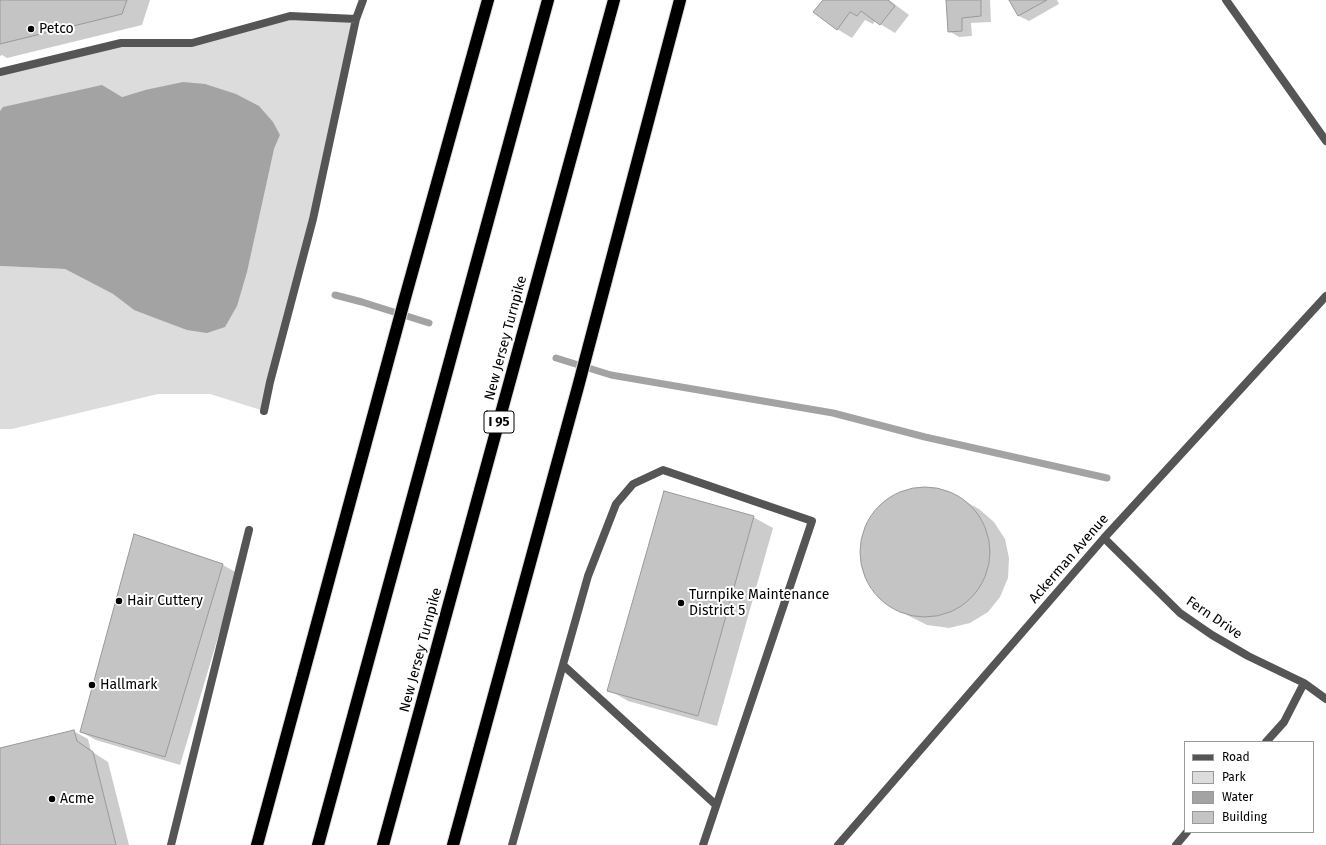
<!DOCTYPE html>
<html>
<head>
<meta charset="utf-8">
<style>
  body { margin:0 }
  #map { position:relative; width:1326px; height:845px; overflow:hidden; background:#fff; font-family:"Fira Sans",sans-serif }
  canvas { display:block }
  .legend { position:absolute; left:1184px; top:741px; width:130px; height:92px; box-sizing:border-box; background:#fff; border:1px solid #999; margin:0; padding:5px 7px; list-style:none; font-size:12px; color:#000 }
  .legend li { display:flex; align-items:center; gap:8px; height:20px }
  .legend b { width:20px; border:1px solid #999 }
</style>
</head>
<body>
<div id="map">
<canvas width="1326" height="845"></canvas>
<ul class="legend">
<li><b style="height:5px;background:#555"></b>Road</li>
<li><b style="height:11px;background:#dcdcdc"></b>Park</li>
<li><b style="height:11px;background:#a3a3a3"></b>Water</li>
<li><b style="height:11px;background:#c4c4c4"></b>Building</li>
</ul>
</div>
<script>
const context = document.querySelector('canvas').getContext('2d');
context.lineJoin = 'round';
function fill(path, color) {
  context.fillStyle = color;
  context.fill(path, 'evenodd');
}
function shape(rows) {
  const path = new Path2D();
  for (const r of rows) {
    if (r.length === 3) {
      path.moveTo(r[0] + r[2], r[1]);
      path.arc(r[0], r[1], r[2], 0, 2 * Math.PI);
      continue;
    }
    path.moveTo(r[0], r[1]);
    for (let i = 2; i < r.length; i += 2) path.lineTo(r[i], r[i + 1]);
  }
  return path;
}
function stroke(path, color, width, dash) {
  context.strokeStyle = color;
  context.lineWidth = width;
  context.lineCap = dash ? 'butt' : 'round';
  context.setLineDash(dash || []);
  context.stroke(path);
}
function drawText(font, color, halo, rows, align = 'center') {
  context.font = font + ' "Fira Sans",sans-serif';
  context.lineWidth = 4;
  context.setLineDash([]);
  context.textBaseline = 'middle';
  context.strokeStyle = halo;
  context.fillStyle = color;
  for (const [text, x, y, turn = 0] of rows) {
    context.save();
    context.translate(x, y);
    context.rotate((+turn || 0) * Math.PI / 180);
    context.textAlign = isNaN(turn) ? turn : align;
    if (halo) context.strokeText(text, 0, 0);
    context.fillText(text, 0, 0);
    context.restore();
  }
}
fill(shape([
  [290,16,356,19,264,411,210,394,158,394,12,429,0,429,0,266,65,269,113,294,134,310,274,149,280,135,145,90,122,97,101,86,0,111,0,72,121,43,193,43]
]), '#dcdcdc');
fill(shape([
  [183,82,205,84,236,94,259,106,273,122,280,135,274,149,247,272,237,306,225,327,207,333,187,330,163,321,134,310,113,294,65,269,0,266,0,111,3,107,102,85,122,97,145,90]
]), '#a3a3a3');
fill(shape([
  [0,0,150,0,142,25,7,58,2,55,0,56],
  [825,0,889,0,909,15,895,33,875,21,873,24,865,20,852,38,837,29],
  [947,0,990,0,991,22,971,23,972,36,959,37,949,31],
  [1010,0,1057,0,1059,4,1029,21,1019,16],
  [920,488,940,490,959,498,979,509,994,522,1005,539,1009,558,1008,578,1000,597,988,612,970,623,949,628,927,625,907,615,887,604,872,588,863,568,861,546,867,524,880,507,898,494],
  [753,517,773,528,717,726,628,701,609,690],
  [223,565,237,573,180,765,96,740,81,732],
  [73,731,88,739,91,751,108,762,129,845,0,845,0,749]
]), '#0003');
stroke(shape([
  [335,295,362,302,429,323],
  [556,358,611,375,833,413,925,437,1107,478]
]), '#a3a3a3', 7);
const building = shape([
  [0,0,127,0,122,14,0,44,0,0],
  [823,0,888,0,895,6,880,25,861,11,857,16,850,12,837,30,813,12,823,0],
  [946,0,981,0,981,16,962,18,962,31,948,32,946,0],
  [1009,0,1047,0,1018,16,1009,0],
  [925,552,65],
  [664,491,754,516,698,716,607,691,664,491],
  [134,534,223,564,165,757,80,732,134,534],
  [74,730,77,741,93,752,116,845,0,845,0,748,74,730]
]);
fill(building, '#c4c4c4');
stroke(building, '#999', 1);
const highway = shape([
  [257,845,405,298,488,0],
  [318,845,548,0],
  [383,845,614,0],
  [453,845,578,387,680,0]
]);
stroke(highway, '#dbdbdb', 14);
stroke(shape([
  [0,72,121,43,192,43,290,16,356,19,363,0],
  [264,411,270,382,313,219,356,19],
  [563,665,716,805],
  [171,845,249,530],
  [512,845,588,576,616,504,633,484,663,470,812,521,703,845]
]), '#555', 8);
stroke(shape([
  [1226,0,1326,141],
  [1104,538,1180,613,1212,635,1248,656,1304,683,1326,699],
  [1266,742,1284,722,1304,683],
  [838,845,1104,538,1326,296],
  [1176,845,1187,832]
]), '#555', 8);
stroke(highway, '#000', 12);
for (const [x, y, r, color] of [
  [31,29,4,"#000"],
  [119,601,4,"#000"],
  [681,603,4,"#000"],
  [92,685,4,"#000"],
  [52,799,4,"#000"]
]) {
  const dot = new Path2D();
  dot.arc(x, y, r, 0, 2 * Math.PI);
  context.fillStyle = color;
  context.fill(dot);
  stroke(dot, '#fff', 1.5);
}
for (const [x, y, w] of [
  [499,422,30]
]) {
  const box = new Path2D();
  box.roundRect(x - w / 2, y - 11, w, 22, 3);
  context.fillStyle = '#fff';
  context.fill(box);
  stroke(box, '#000', 1);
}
drawText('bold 13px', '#000', null, [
  ["I 95",499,422]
]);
drawText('14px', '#000', '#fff', [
  ["Petco",39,29],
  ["Turnpike Maintenance",689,595],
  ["District 5",689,611],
  ["Hair Cuttery",127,601],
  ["Hallmark",100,685],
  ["Acme",60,799]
], 'left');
drawText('14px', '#000', '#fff', [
  ["New Jersey Turnpike",506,338,-75],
  ["Ackerman Avenue",1069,559,-49],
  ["Fern Drive",1214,618,34],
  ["New Jersey Turnpike",421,650,-75]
]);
</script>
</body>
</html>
